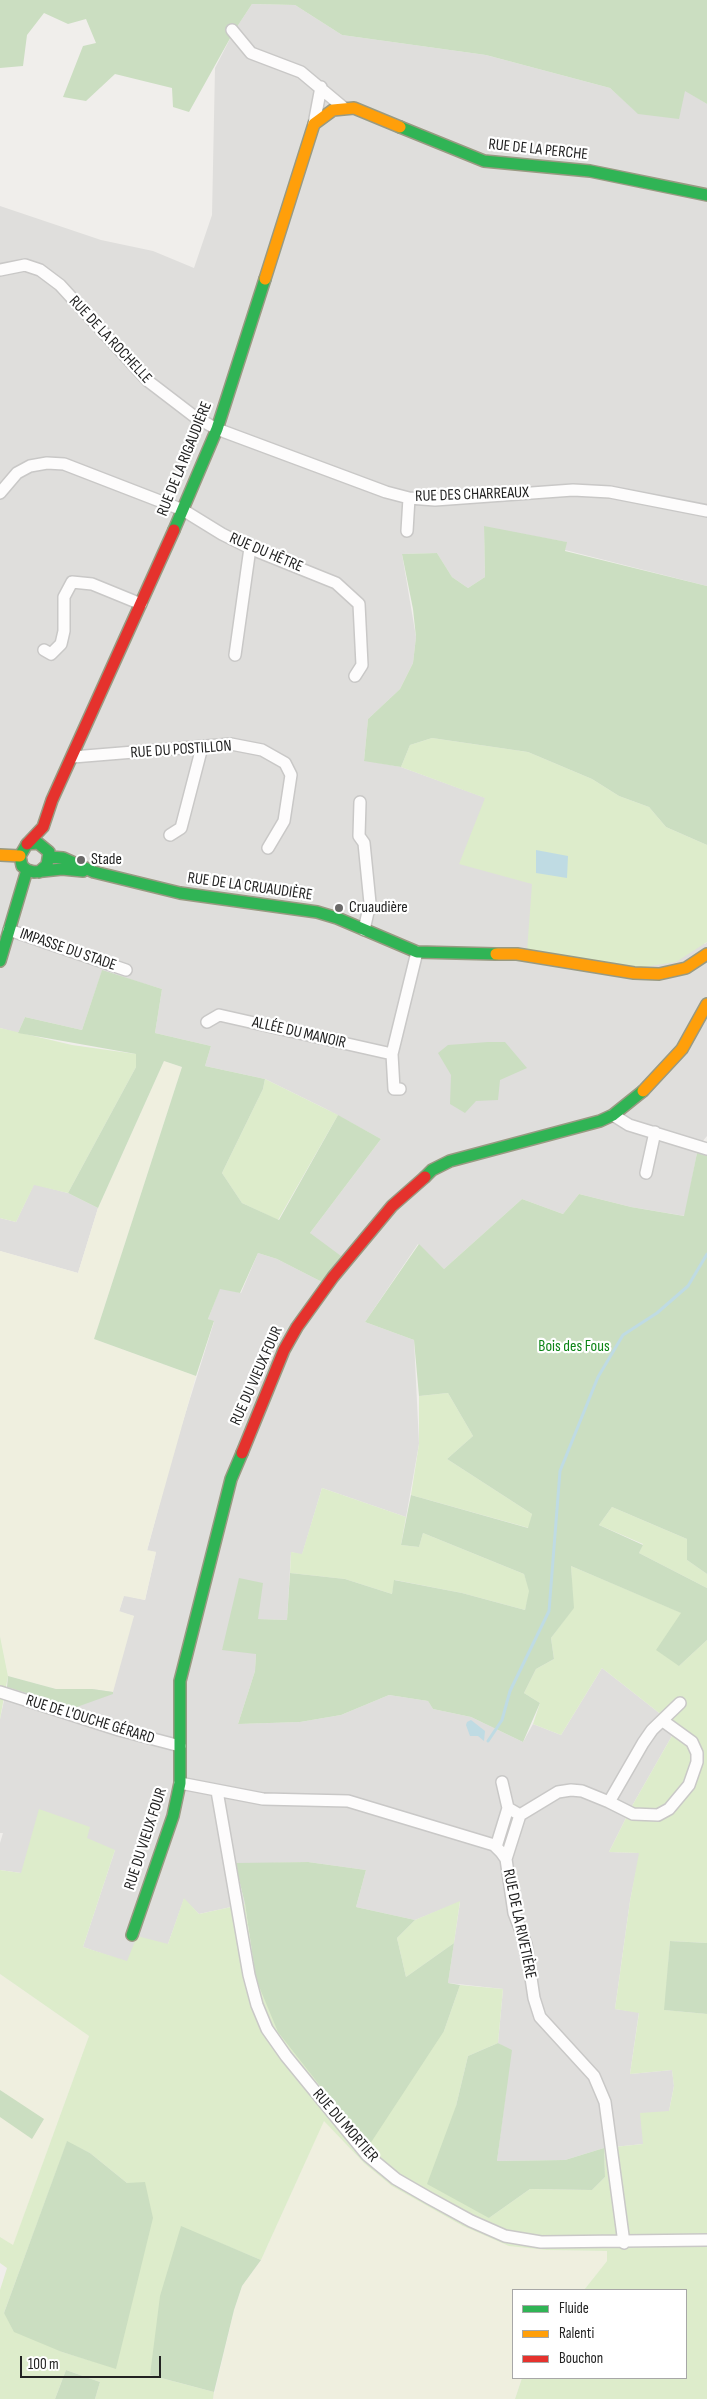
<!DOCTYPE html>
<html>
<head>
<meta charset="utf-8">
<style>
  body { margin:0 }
  #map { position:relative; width:707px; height:2399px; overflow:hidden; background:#f0eeeb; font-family:"Sofia Sans Condensed",sans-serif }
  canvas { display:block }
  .legend { position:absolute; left:512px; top:2289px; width:175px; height:90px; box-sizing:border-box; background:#fff; border:1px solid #a7a7a7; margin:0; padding:6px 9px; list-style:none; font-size:15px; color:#222 }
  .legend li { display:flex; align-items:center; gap:10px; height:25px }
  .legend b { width:25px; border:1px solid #a7a7a7 }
  .scale { position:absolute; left:20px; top:2356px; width:141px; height:22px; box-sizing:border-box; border:2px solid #222; border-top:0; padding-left:6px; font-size:15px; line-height:18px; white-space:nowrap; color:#222; -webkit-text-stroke:4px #fff; paint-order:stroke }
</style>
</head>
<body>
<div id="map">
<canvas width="707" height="2399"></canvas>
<ul class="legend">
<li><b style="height:6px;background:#30b455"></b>Fluide</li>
<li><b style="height:6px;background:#ff9f0a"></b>Ralenti</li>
<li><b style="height:6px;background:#e5322d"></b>Bouchon</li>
</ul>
<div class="scale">100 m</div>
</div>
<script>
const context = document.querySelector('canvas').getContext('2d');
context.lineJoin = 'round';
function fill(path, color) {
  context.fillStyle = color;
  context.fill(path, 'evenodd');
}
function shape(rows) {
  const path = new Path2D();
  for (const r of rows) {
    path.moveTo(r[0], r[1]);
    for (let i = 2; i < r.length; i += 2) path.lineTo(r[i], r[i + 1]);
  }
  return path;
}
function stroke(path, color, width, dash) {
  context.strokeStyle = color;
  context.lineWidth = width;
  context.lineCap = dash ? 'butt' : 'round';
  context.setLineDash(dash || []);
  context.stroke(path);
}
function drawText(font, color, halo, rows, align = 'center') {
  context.font = font + ' "Sofia Sans Condensed",sans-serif';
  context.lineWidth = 4.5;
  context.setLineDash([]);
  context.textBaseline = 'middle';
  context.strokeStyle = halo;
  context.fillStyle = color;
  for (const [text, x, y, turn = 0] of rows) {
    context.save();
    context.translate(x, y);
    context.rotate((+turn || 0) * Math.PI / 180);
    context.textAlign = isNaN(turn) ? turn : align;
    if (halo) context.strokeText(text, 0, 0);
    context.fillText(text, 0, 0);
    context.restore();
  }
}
fill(shape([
  [252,4,295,5,342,35,486,55,610,88,639,114,685,90,707,104,707,586,565,550,566,542,484,527,485,577,468,588,452,577,437,553,402,554,416,637,413,663,400,689,368,719,364,760,401,767,486,798,532,884,705,944,707,942,707,1136,702,1142,707,1144,707,1156,697,1153,685,1216,631,1207,579,1194,563,1214,522,1199,444,1269,418,1244,365,1322,414,1340,419,1444,406,1517,322,1488,302,1555,291,1552,287,1620,258,1619,222,1649,256,1653,255,1671,238,1724,300,1722,341,1715,389,1695,428,1701,433,1709,471,1717,523,1742,533,1724,561,1735,602,1668,677,1727,632,1806,609,1852,640,1853,630,1901,615,2009,639,2012,630,2074,672,2070,674,2086,669,2111,643,2144,604,2148,565,2160,497,2161,511,2051,498,2043,503,1989,448,1983,460,1902,415,1920,356,1907,366,1870,308,1862,235,1864,245,1904,199,1914,184,1899,168,1944,127,1962,83,1947,115,1850,21,1873,0,1870,0,1843,3,1833,0,1833,0,1719,7,1687,73,1708,134,1616,119,1612,124,1595,145,1600,156,1552,147,1551,173,1453,214,1322,208,1319,220,1288,241,1293,258,1253,277,1259,322,1282,310,1233,381,1139,326,1109,265,1079,205,1066,211,1046,155,1033,162,989,102,971,82,1030,25,1017,18,1033,0,1028,0,206,101,240,153,251,194,268,212,215,215,68,233,33],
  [34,1184,68,1193,98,1208,78,1273,0,1251,0,1218,16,1222]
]), '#dfdedc');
fill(shape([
  [164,1061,182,1067,94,1339,196,1376,147,1550,156,1552,145,1600,124,1596,119,1611,134,1616,113,1692,92,1689,56,1689,8,1676,0,1636,0,1251,78,1273,98,1208],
  [0,1974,89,2036,13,2246,0,2237],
  [324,2120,364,2163,547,2250,608,2251,607,2261,584,2290,513,2290,513,2378,522,2378,515,2399,213,2399,234,2310,242,2286,261,2260]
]), '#efefdf');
fill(shape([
  [432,738,528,752,592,779,619,796,649,807,666,827,707,845,707,942,676,962,638,968,527,951,532,884,459,864,485,798,401,767,410,745],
  [0,1028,72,1045,136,1054,136,1067,68,1193,34,1185,16,1222,0,1218],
  [265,1079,338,1115,278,1220,242,1203,222,1173,263,1089],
  [448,1393,473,1436,447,1459,532,1514,529,1528,411,1495,419,1444,419,1396],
  [322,1488,406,1517,401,1545,419,1547,423,1533,524,1574,530,1591,525,1610,462,1593,395,1580,392,1594,345,1579,290,1573,291,1552,302,1554],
  [612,1507,687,1539,687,1560,707,1574,707,1588,639,1553,643,1544,599,1525],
  [571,1566,682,1613,679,1666,707,1640,707,1943,670,1941,665,2010,707,2014,707,2399,515,2399,522,2378,686,2378,686,2290,584,2290,607,2261,607,2251,547,2250,509,2246,463,2226,392,2186,364,2163,324,2121,261,2260,181,2227,150,2375,214,2392,213,2399,95,2399,100,2382,66,2370,55,2399,0,2399,0,2290,7,2268,0,2263,0,2237,13,2245,89,2036,0,1974,0,1870,21,1873,39,1809,90,1827,87,1838,115,1850,83,1947,127,1961,137,1936,168,1944,184,1898,199,1914,245,1904,256,1979,444,2031,460,1985,503,1989,498,2043,468,2056,456,2106,489,2218,530,2189,592,2190,605,2177,604,2148,643,2144,640,2113,669,2111,674,2086,672,2070,630,2074,639,2013,615,2009,630,1901,639,1853,609,1852,632,1806,677,1727,602,1668,561,1735,533,1724,540,1703,524,1693,536,1669,554,1659,551,1638,573,1608],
  [67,2142,90,2153,127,2183,116,2368,62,2352,4,2313],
  [0,1636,8,1676,0,1719],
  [460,1901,454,1943,406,1977,397,1938,415,1920]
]), '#ddeccb');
fill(shape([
  [0,0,707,0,707,104,685,91,679,119,638,114,610,88,486,55,342,35,295,5,252,4,233,33,189,112,173,107,172,88,115,74,86,101,63,97,83,46,96,43,86,19,68,24,44,13,27,35,23,66,0,68],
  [484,526,567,542,565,551,707,586,707,845,666,827,649,807,619,796,592,779,528,752,432,738,410,745,401,767,364,761,368,719,400,689,413,663,416,637,413,609,402,554,437,553,452,577,468,588,485,577],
  [102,970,162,989,155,1033,211,1046,205,1066,265,1079,263,1089,222,1173,242,1203,279,1220,338,1115,381,1139,310,1233,341,1256,322,1282,277,1259,258,1253,240,1293,220,1289,208,1319,214,1321,196,1376,94,1339,182,1067,164,1061,98,1208,68,1193,136,1067,136,1054,18,1033,25,1017,82,1030],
  [488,1042,505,1042,527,1068,500,1080,498,1100,476,1101,465,1113,450,1104,451,1075,438,1053,448,1045],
  [697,1153,707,1156,707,1574,687,1560,687,1539,612,1507,599,1525,643,1545,639,1553,707,1588,707,1640,679,1666,656,1650,681,1613,571,1566,574,1608,551,1638,554,1659,536,1669,524,1693,540,1703,523,1742,471,1717,433,1709,428,1701,389,1695,341,1715,300,1722,238,1724,255,1671,256,1654,222,1650,239,1578,263,1583,258,1619,287,1620,290,1573,345,1579,392,1594,394,1580,462,1593,525,1610,529,1591,524,1574,423,1533,419,1547,401,1545,411,1495,528,1528,532,1514,447,1459,473,1436,448,1393,419,1396,414,1340,365,1322,419,1244,444,1269,522,1199,563,1214,579,1194,631,1207,684,1216],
  [8,1676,56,1689,92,1689,113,1692,113,1694,74,1708,7,1687],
  [308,1862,366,1870,356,1907,415,1920,397,1938,406,1977,454,1943,448,1983,460,1985,444,2031,368,2147,278,2032,256,1979,245,1904,235,1863],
  [670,1941,707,1943,707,2014,664,2010],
  [498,2043,512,2050,497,2161,565,2160,604,2148,605,2177,592,2190,530,2189,489,2218,427,2184,456,2106,468,2056],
  [0,2090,44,2119,32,2139,0,2117],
  [67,2141,90,2153,127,2183,145,2182,153,2218,116,2369,62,2352,14,2332,4,2313],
  [181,2226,261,2260,242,2286,234,2310,214,2392,150,2375,160,2296],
  [66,2370,100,2382,95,2399,55,2399]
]), '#cbdec1');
fill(shape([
  [536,850,568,856,567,878,536,873],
  [471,1720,485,1731,484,1741,478,1736,470,1736,466,1725,467,1722]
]), '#bfdbe3');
stroke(shape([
  [488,1741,502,1720,510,1691,549,1611,560,1471,598,1377,623,1335,657,1313,688,1286,707,1254]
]), '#bfdbe3', 3);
const street = shape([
  [232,30,251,53,301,72,344,108],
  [314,124,321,87],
  [0,270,25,265,40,270,60,285,148,381,195,417,217,429,386,492,409,498,435,500,573,490,610,492,707,511],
  [0,493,17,473,30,466,47,463,64,464,183,510,222,534,254,550,336,583,359,604,362,665,355,676],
  [407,531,409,498],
  [44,650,51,654,61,644,64,631,64,597,72,582,92,584,141,604],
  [235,655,250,548],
  [73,757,231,744,262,750,285,763,291,775,284,821,268,848],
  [360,802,359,836,364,843,370,903,364,930],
  [170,835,181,828,202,747],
  [9,930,126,970],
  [207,1022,219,1015,392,1054,417,952],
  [392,1054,394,1089,400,1089],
  [613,1115,629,1125,707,1149],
  [646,1173,655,1132],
  [0,1692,119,1730,180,1746],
  [502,1782,508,1808,520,1815],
  [180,1783,263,1799,348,1801,494,1845,501,1852,506,1859,514,1913,526,1944,534,1998,540,2017,594,2076,605,2102,624,2243],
  [217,1791,249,1975,257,2005,267,2029,286,2056,367,2155,396,2179,429,2198,471,2221,505,2236,541,2242,707,2240],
  [609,1802,633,1814,658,1815,669,1809,689,1785,697,1762,697,1753,692,1742,663,1721],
  [496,1847,508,1808],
  [506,1859,520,1815,558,1792,571,1790,582,1791,609,1802,643,1743,652,1730,680,1703]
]);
const fast = shape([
  [400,127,484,161,590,171,707,195],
  [174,530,217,429,265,279],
  [50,857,63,858,94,872,180,893,317,912,337,918,417,952,496,954],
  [39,872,47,865,49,852,38,843,27,844,20,856,22,866,27,870,34,872,62,869,83,871],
  [0,961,27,870],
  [425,1177,432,1170,450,1161,600,1121,613,1115,643,1091],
  [132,1935,173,1816,180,1783,180,1681,231,1479,242,1453]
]);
const slow = shape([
  [265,279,314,124,333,110,354,108,400,127],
  [0,855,20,856],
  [496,954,517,954,634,973,659,974,686,968,707,954],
  [643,1091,682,1049,707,1004]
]);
const jam = shape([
  [27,844,43,827,52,800,174,530],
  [242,1453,284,1350,297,1327,333,1277,392,1206,425,1177]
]);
stroke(street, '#c9c8c7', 14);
stroke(fast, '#999a82', 14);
stroke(slow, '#999a82', 14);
stroke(jam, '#999a82', 14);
stroke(street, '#fdfcfc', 11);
stroke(fast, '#30b455', 11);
stroke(slow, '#ff9f0a', 11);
stroke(jam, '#e5322d', 11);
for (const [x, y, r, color] of [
  [81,860,5,"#6a6968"],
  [339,908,5,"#6a6968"]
]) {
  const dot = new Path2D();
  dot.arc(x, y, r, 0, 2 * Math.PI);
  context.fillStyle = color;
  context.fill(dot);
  stroke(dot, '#fff', 2);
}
drawText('16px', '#222', '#fff', [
  ["RUE DE LA PERCHE",538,150,6],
  ["RUE DE LA ROCHELLE",110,340,47],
  ["RUE DE LA RIGAUDIÈRE",185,459,-68],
  ["RUE DES CHARREAUX",472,495,-2],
  ["RUE DU HÊTRE",266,553,23],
  ["RUE DU POSTILLON",181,750,-4],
  ["RUE DE LA CRUAUDIÈRE",250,887,8],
  ["IMPASSE DU STADE",68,950,19],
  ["ALLÉE DU MANOIR",299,1033,13],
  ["RUE DU VIEUX FOUR",257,1376,-66],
  ["RUE DE L'OUCHE GÉRARD",90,1720,17],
  ["RUE DU VIEUX FOUR",146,1839,-72],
  ["RUE DE LA RIVETIÈRE",519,1924,78],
  ["RUE DU MORTIER",345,2126,49]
]);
drawText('16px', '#222', '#fff', [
  ["Stade",91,860],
  ["Cruaudière",349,908]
], 'left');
drawText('16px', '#0c8416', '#fff', [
  ["Bois des Fous",574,1347]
]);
</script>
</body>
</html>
